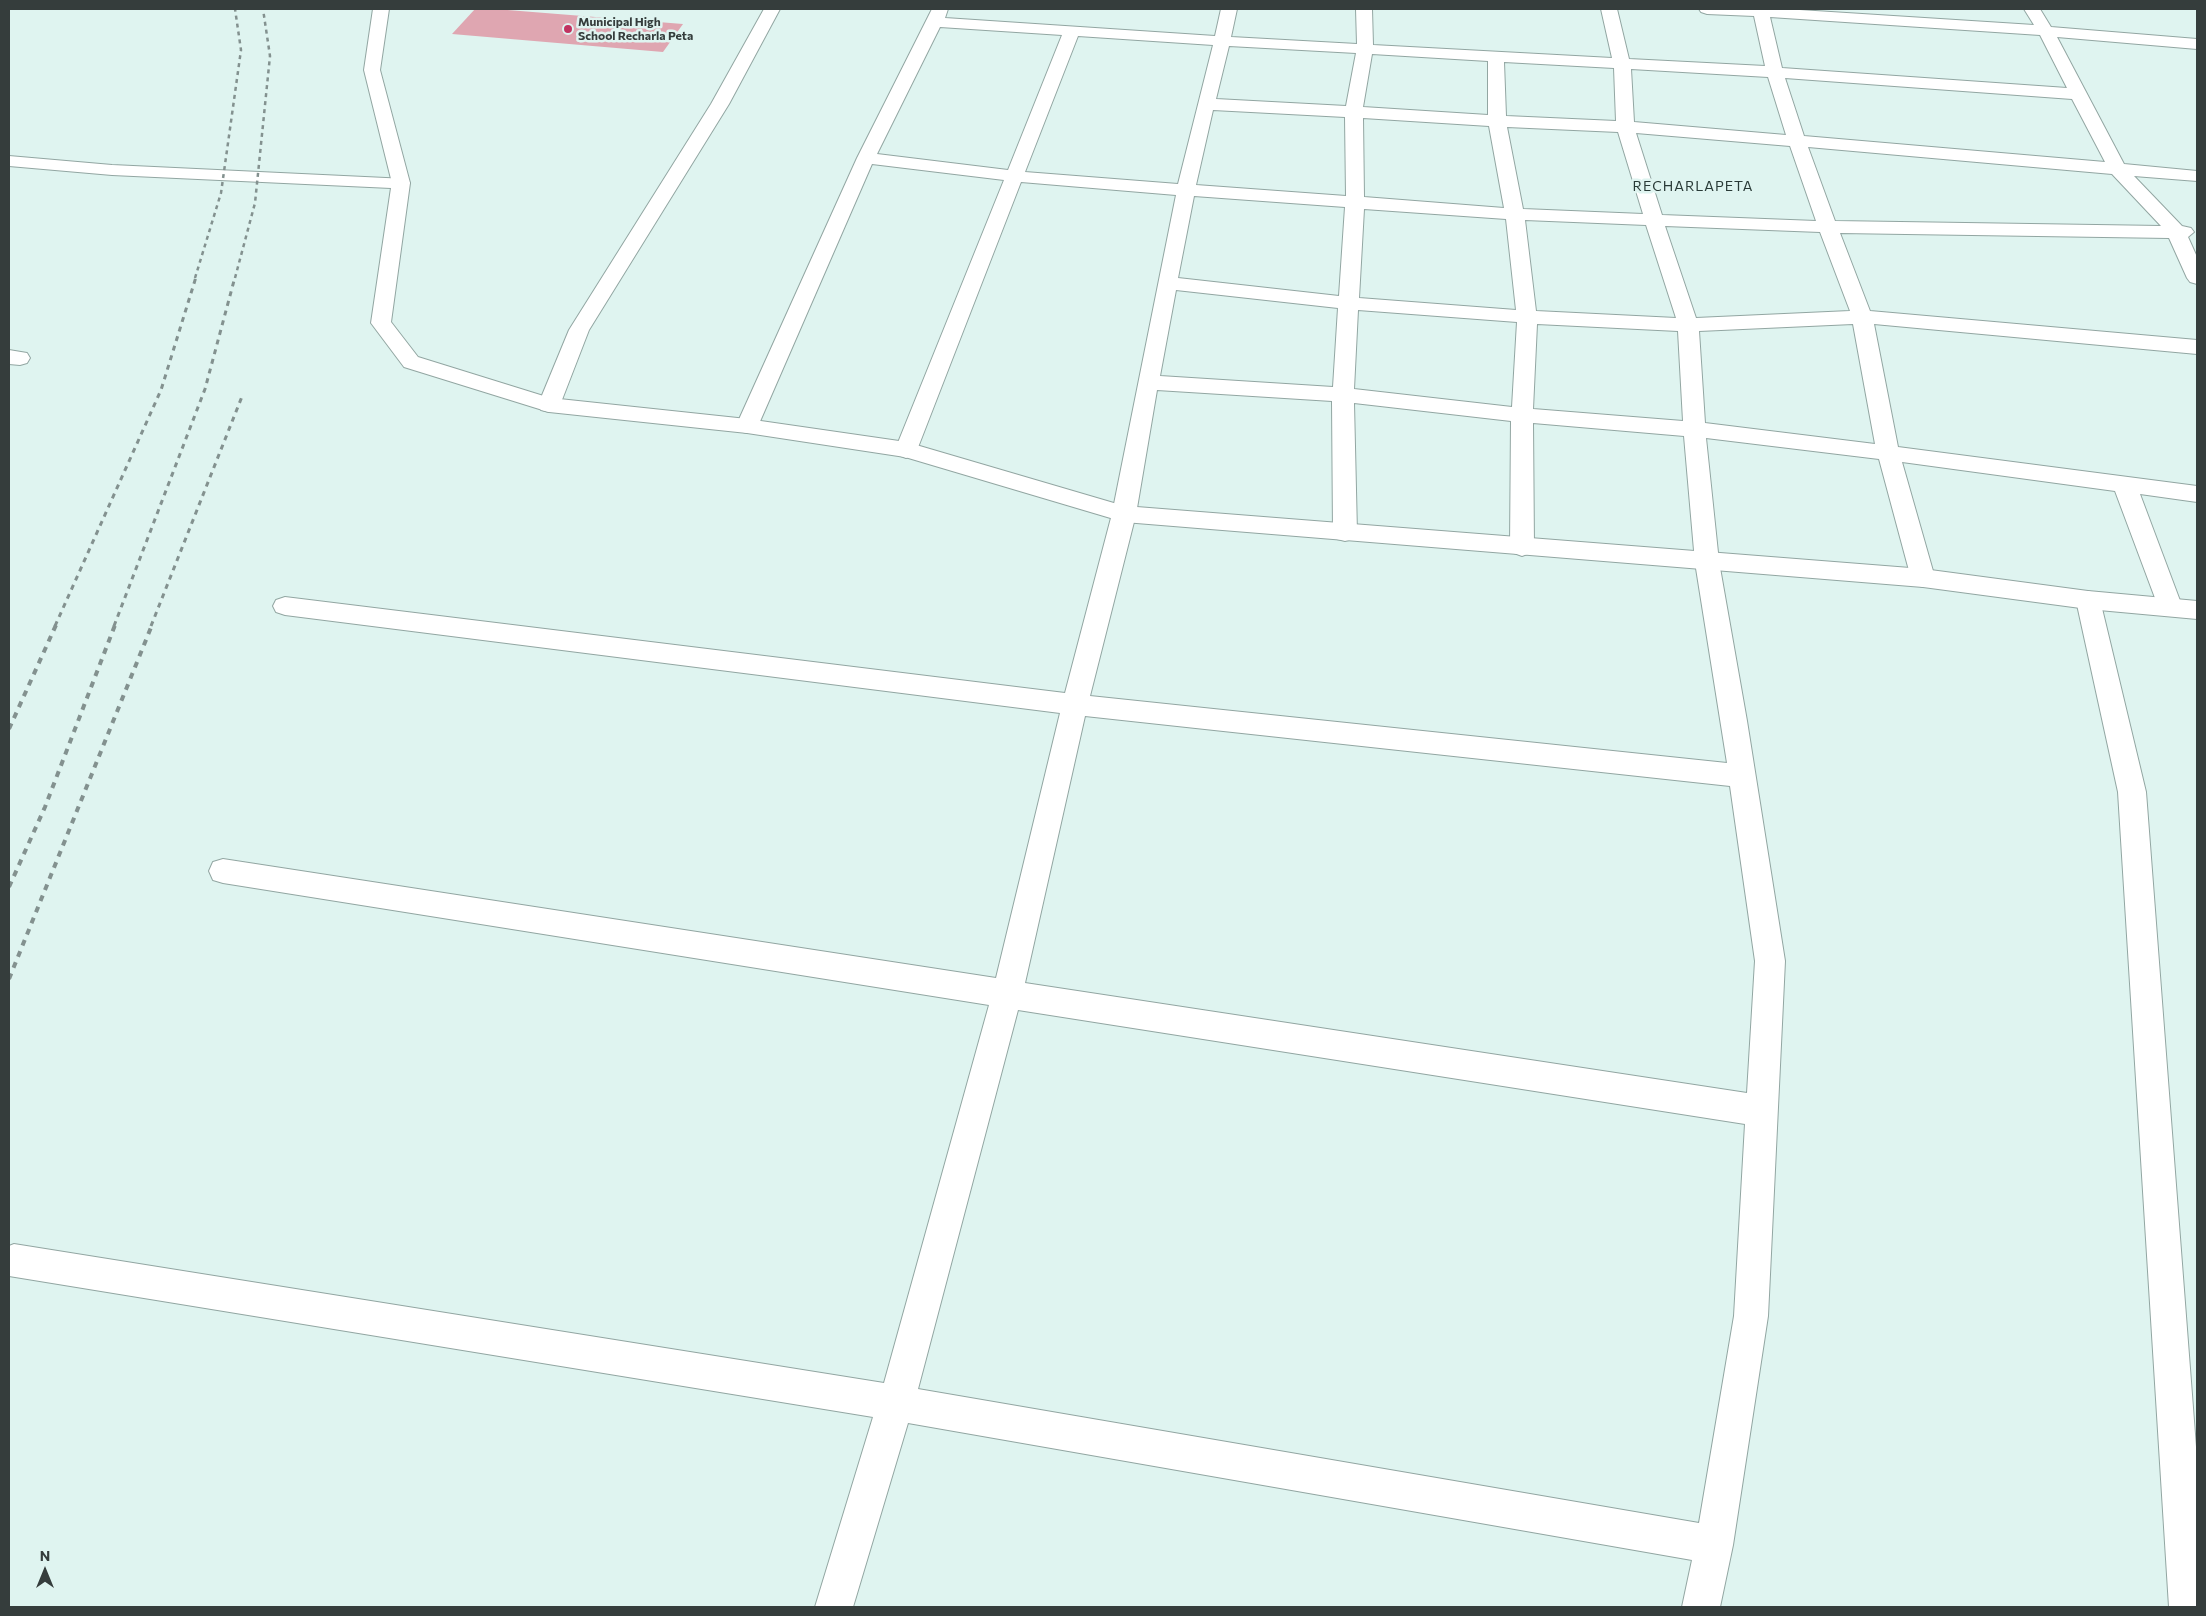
<!DOCTYPE html>
<html>
<head>
<meta charset="utf-8">
<style>
  body { margin:0 }
  #map { position:relative; width:2206px; height:1616px; overflow:hidden; background:#dff4f0; font-family:Commissioner,sans-serif }
  canvas { display:block }
  .frame { position:absolute; inset:0; border:10px solid #353d3c; pointer-events:none }
  .north { position:absolute; left:20px; top:1546px; width:50px; height:50px; -webkit-text-stroke:4px #dff4f0; paint-order:stroke; rotate:0deg; font-size:14px; font-weight:700; line-height:20px; text-align:center; color:#353d3c }
  .north::after { content:''; display:block; margin:auto; width:18px; height:22px; background:#353d3c; clip-path:polygon(50% 0,100% 100%,50% 72%,0 100%) }
</style>
</head>
<body>
<div id="map">
<canvas width="2206" height="1616"></canvas>
<div class="frame"></div>
<div class="north">N</div>
</div>
<script>
const context = document.querySelector('canvas').getContext('2d');
context.lineJoin = 'round';
function fill(path, color) {
  context.fillStyle = color;
  context.fill(path, 'evenodd');
}
function shape(rows) {
  const path = new Path2D();
  for (const r of rows) {
    path.moveTo(r[0], r[1]);
    for (let i = 2; i < r.length; i += 2) path.lineTo(r[i], r[i + 1]);
  }
  return path;
}
function stroke(path, color, width, dash) {
  context.strokeStyle = color;
  context.lineWidth = width;
  context.lineCap = dash ? 'butt' : 'round';
  context.setLineDash(dash || []);
  context.stroke(path);
}
function drawText(font, color, halo, rows, align = 'center') {
  context.font = font + ' Commissioner,sans-serif';
  context.lineWidth = 5;
  context.setLineDash([]);
  context.textBaseline = 'middle';
  context.strokeStyle = halo;
  context.fillStyle = color;
  for (const [text, x, y, turn = 0] of rows) {
    context.save();
    context.translate(x, y);
    context.rotate((+turn || 0) * Math.PI / 180);
    context.textAlign = isNaN(turn) ? turn : align;
    if (halo) context.strokeText(text, 0, 0);
    context.fillText(text, 0, 0);
    context.restore();
  }
}
fill(shape([
  [475,9,495,9,683,24,663,52,452,34]
]), '#dfa6b1');
const minor = shape([
  [373,9,389,9,380,70,410,183,407,187,401,189,395,187,392,183,364,70,373,9],
  [764,9,780,9,729,104,589,330,560,405,557,410,549,412,541,410,538,405,569,330,711,104,764,9],
  [932,9,948,9,945,18,1215,36,1221,9,1237,9,1231,37,1357,44,1356,9,1372,9,1373,45,1612,58,1601,9,1617,9,1629,59,1765,66,1754,16,1707,14,1701,12,1699,9,1784,9,2034,25,2024,9,2040,9,2051,27,2197,39,2197,49,2057,37,2124,164,2197,171,2197,181,2134,176,2182,226,2191,228,2194,232,2188,237,2197,257,2197,284,2190,282,2187,278,2169,238,1840,233,1870,311,2197,340,2197,354,1874,324,1898,447,2197,486,2197,502,2140,494,2182,606,2179,612,2170,615,2161,612,2158,606,2115,491,1902,462,1935,578,1932,584,1923,587,1914,584,1911,578,1879,459,1706,438,1719,562,1747,721,1785,961,1768,1316,1733,1545,1720,1607,1682,1607,1692,1560,908,1423,853,1607,815,1607,873,1417,9,1276,9,1246,14,1244,884,1383,989,1005,223,883,213,880,209,871,213,862,223,859,996,978,1060,713,285,615,276,612,273,606,276,600,285,597,1065,693,1112,514,1176,195,1021,182,917,450,914,455,906,458,898,455,895,450,1004,180,872,164,758,426,755,431,747,433,739,431,736,426,857,158,932,9],
  [1770,17,2040,35,2067,88,1782,68,1770,17],
  [940,27,1062,35,1008,170,877,154,940,27],
  [1078,36,1213,45,1178,184,1025,172,1078,36],
  [1229,46,1356,53,1346,106,1216,99,1229,46],
  [1372,54,1488,61,1488,115,1363,107,1372,54],
  [1504,62,1614,68,1616,121,1506,116,1504,62],
  [1631,69,1768,77,1786,135,1634,122,1631,69],
  [1785,78,2072,99,2105,162,1804,136,1785,78],
  [1213,110,1345,117,1346,196,1196,185,1213,110],
  [1363,118,1489,126,1504,208,1364,197,1363,118],
  [1507,127,1618,132,1643,214,1523,209,1507,127],
  [1636,133,1790,146,1816,221,1662,215,1636,133],
  [1808,147,2112,174,2161,226,1835,221,1808,147],
  [1194,196,1345,207,1339,296,1178,278,1194,196],
  [1364,209,1506,219,1516,310,1359,298,1364,209],
  [1525,220,1646,225,1676,318,1536,311,1525,220],
  [1665,226,1820,232,1850,311,1696,318,1665,226],
  [1176,290,1338,308,1333,387,1160,376,1176,290],
  [1358,310,1517,322,1512,407,1354,389,1358,310],
  [1537,324,1678,331,1683,421,1533,409,1537,324],
  [1853,324,1875,444,1705,423,1699,331,1853,324],
  [1157,390,1332,401,1333,533,1337,539,1345,541,1353,539,1357,533,1354,403,1511,421,1510,547,1514,553,1522,556,1530,553,1534,547,1533,423,1684,436,1695,562,1727,763,1090,696,1136,514,1157,390],
  [1085,716,1730,786,1755,961,1747,1093,1025,983,1085,716],
  [1018,1010,1745,1124,1734,1316,1699,1523,918,1389,1018,1010],
  [9,350,27,353,30,358,27,363,20,365,9,364,9,350],
  [2088,591,2097,594,2100,600,2146,792,2197,1460,2197,1607,2169,1607,2118,792,2076,600,2079,594,2088,591]
]);
const tertiary = shape([
  [9,156,112,165,407,179,410,183,391,322,418,357,550,398,747,419,906,442,1124,506,1923,569,2088,591,2197,601,2197,619,2088,609,1923,587,1124,522,905,457,747,433,549,412,404,367,371,323,391,188,112,175,9,166,9,156]
]);
stroke(minor, '#92a6a2', 2);
stroke(tertiary, '#92a6a2', 2);
fill(minor, '#fff');
fill(tertiary, '#fff');
stroke(shape([
  [195,278,221,193,241,50,235,9],
  [235,278,255,203,270,56,263,9]
]), '#83918f', 2.5, [4, 4]);
stroke(shape([
  [55,626,161,390,196,277],
  [114,626,205,389,235,277],
  [151,626,243,394]
]), '#83918f', 3, [5, 5]);
stroke(shape([
  [9,729,56,625],
  [9,887,45,807,115,625],
  [9,979,152,625]
]), '#83918f', 4, [6, 6]);
for (const [x, y, r, color] of [
  [568,29,5,"#c13361"]
]) {
  const dot = new Path2D();
  dot.arc(x, y, r, 0, 2 * Math.PI);
  context.fillStyle = color;
  context.fill(dot);
  stroke(dot, '#dff4f0', 2);
}
drawText('bold 12px', '#353d3c', '#dff4f0', [
  ["Municipal High",578,22],
  ["School Recharla Peta",578,36]
], 'left');
context.letterSpacing = '1px';
drawText('14px', '#293a37', '#dff4f0', [
  ["RECHARLAPETA",1693,186]
]);
context.letterSpacing = '0px';
</script>
</body>
</html>
